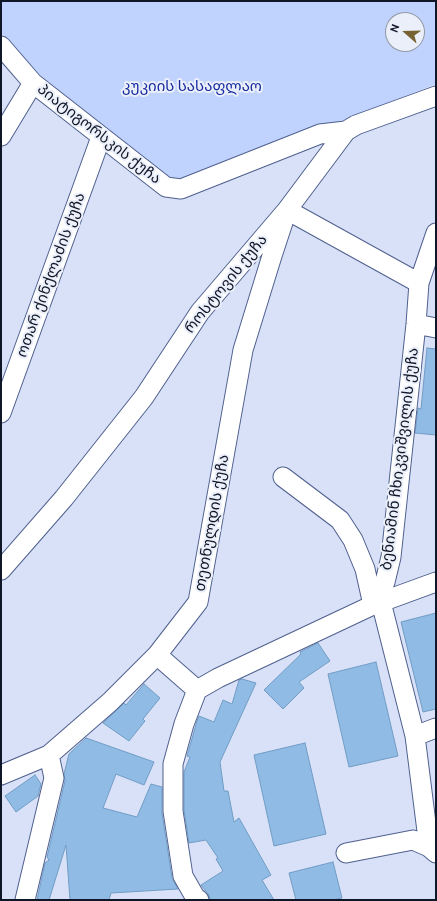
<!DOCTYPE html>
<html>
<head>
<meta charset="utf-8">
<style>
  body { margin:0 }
  #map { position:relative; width:437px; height:901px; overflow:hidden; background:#d8e1f7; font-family:Cabin,sans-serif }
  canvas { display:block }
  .frame { position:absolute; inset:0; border:2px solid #0f1628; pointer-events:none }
  .north { position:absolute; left:385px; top:12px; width:40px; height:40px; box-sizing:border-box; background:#eaeff9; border:1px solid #9298a5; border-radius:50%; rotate:290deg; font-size:11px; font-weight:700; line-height:16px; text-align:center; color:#0f1628 }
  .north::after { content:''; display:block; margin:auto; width:14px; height:18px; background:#776332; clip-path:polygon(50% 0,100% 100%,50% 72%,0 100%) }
</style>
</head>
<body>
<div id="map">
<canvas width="437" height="901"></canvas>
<div class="frame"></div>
<div class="north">N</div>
</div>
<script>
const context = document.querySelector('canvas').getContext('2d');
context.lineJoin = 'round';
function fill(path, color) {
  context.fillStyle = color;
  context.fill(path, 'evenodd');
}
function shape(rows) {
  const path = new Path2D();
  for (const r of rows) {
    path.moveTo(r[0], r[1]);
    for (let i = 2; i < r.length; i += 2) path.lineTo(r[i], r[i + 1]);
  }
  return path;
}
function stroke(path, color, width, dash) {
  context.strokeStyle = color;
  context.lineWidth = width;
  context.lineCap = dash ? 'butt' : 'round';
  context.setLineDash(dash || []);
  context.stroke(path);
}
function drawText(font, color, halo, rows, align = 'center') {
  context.font = font + ' Cabin,"Noto Sans Georgian",sans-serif';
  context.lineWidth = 4;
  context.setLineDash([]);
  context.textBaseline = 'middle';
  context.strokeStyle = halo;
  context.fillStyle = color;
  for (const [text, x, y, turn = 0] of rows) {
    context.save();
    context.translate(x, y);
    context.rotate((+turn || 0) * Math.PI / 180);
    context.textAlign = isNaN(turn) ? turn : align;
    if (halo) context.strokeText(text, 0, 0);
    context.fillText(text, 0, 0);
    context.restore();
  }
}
fill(shape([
  [1,1,436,1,436,84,177,185,38,73,1,33],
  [393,20,417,20,417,44,393,44]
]), '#c0d3ff');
const building = shape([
  [427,348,436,349,436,435,415,433,418,408,421,409,427,348],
  [436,613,436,709,423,712,401,622,436,613],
  [318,643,330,661,299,682,304,688,283,709,264,690,301,654,300,652,318,643],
  [376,662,398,756,349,767,328,674,376,662],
  [242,679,256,683,220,762,224,791,228,791,234,822,239,818,271,875,262,880,274,900,210,900,209,895,201,885,223,871,216,859,218,858,206,840,189,843,184,810,184,772,190,757,187,756,197,721,199,716,214,722,223,700,232,704,239,680,242,679],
  [144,684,160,698,143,719,145,721,129,741,103,723,124,703,126,705,144,684],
  [86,738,154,762,144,785,116,774,103,808,137,817,151,784,162,787,162,813,172,878,178,889,111,893,109,900,70,900,66,845,49,900,37,900,45,863,49,860,47,857,65,781,64,774,69,754,86,738],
  [305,743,326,834,274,846,254,755,305,743],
  [35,775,41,784,38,796,16,812,5,796,35,775],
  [333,862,342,898,333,900,296,900,289,873,333,862]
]);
fill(building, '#8fbbe5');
stroke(building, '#719cc4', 1);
const minor = shape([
  [1,46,33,83,166,187,181,189,320,134,346,131],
  [1,136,33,83],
  [416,324,436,328],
  [1,413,101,137],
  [283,477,340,520,353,540,365,569,373,605],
  [1,570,64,498,144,397,200,312,287,210,346,131,356,125,436,96],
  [381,602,415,736,429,847],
  [373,605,385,582,391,557,416,324,419,283,436,233],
  [157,655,197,690],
  [415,736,436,728],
  [1,775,49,755,110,702,157,655,198,602,243,350,271,259,287,210,419,283],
  [346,853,413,840,429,847,436,853],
  [25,900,54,778,49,755],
  [199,900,195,897,183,876,173,811,173,764,184,724,197,690,218,678,373,605,436,582]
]);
stroke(minor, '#4f608e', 21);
stroke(minor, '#fff', 19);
drawText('15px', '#172ba1', '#eaeff9', [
  ["კუკიის სასაფლაო",192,87]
]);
drawText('15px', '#0f1628', '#eaeff9', [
  ["პიატიგორსკის ქუჩა",99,134,38],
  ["ოთარ ქინქლაძის ქუჩა",51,275,-70],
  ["როსტოვის ქუჩა",226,284,-51],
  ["ბენიამინ ჩხიკვიშვილის ქუჩა",400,459,-83],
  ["თეთნულდის ქუჩა",212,523,-80]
]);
</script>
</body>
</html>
